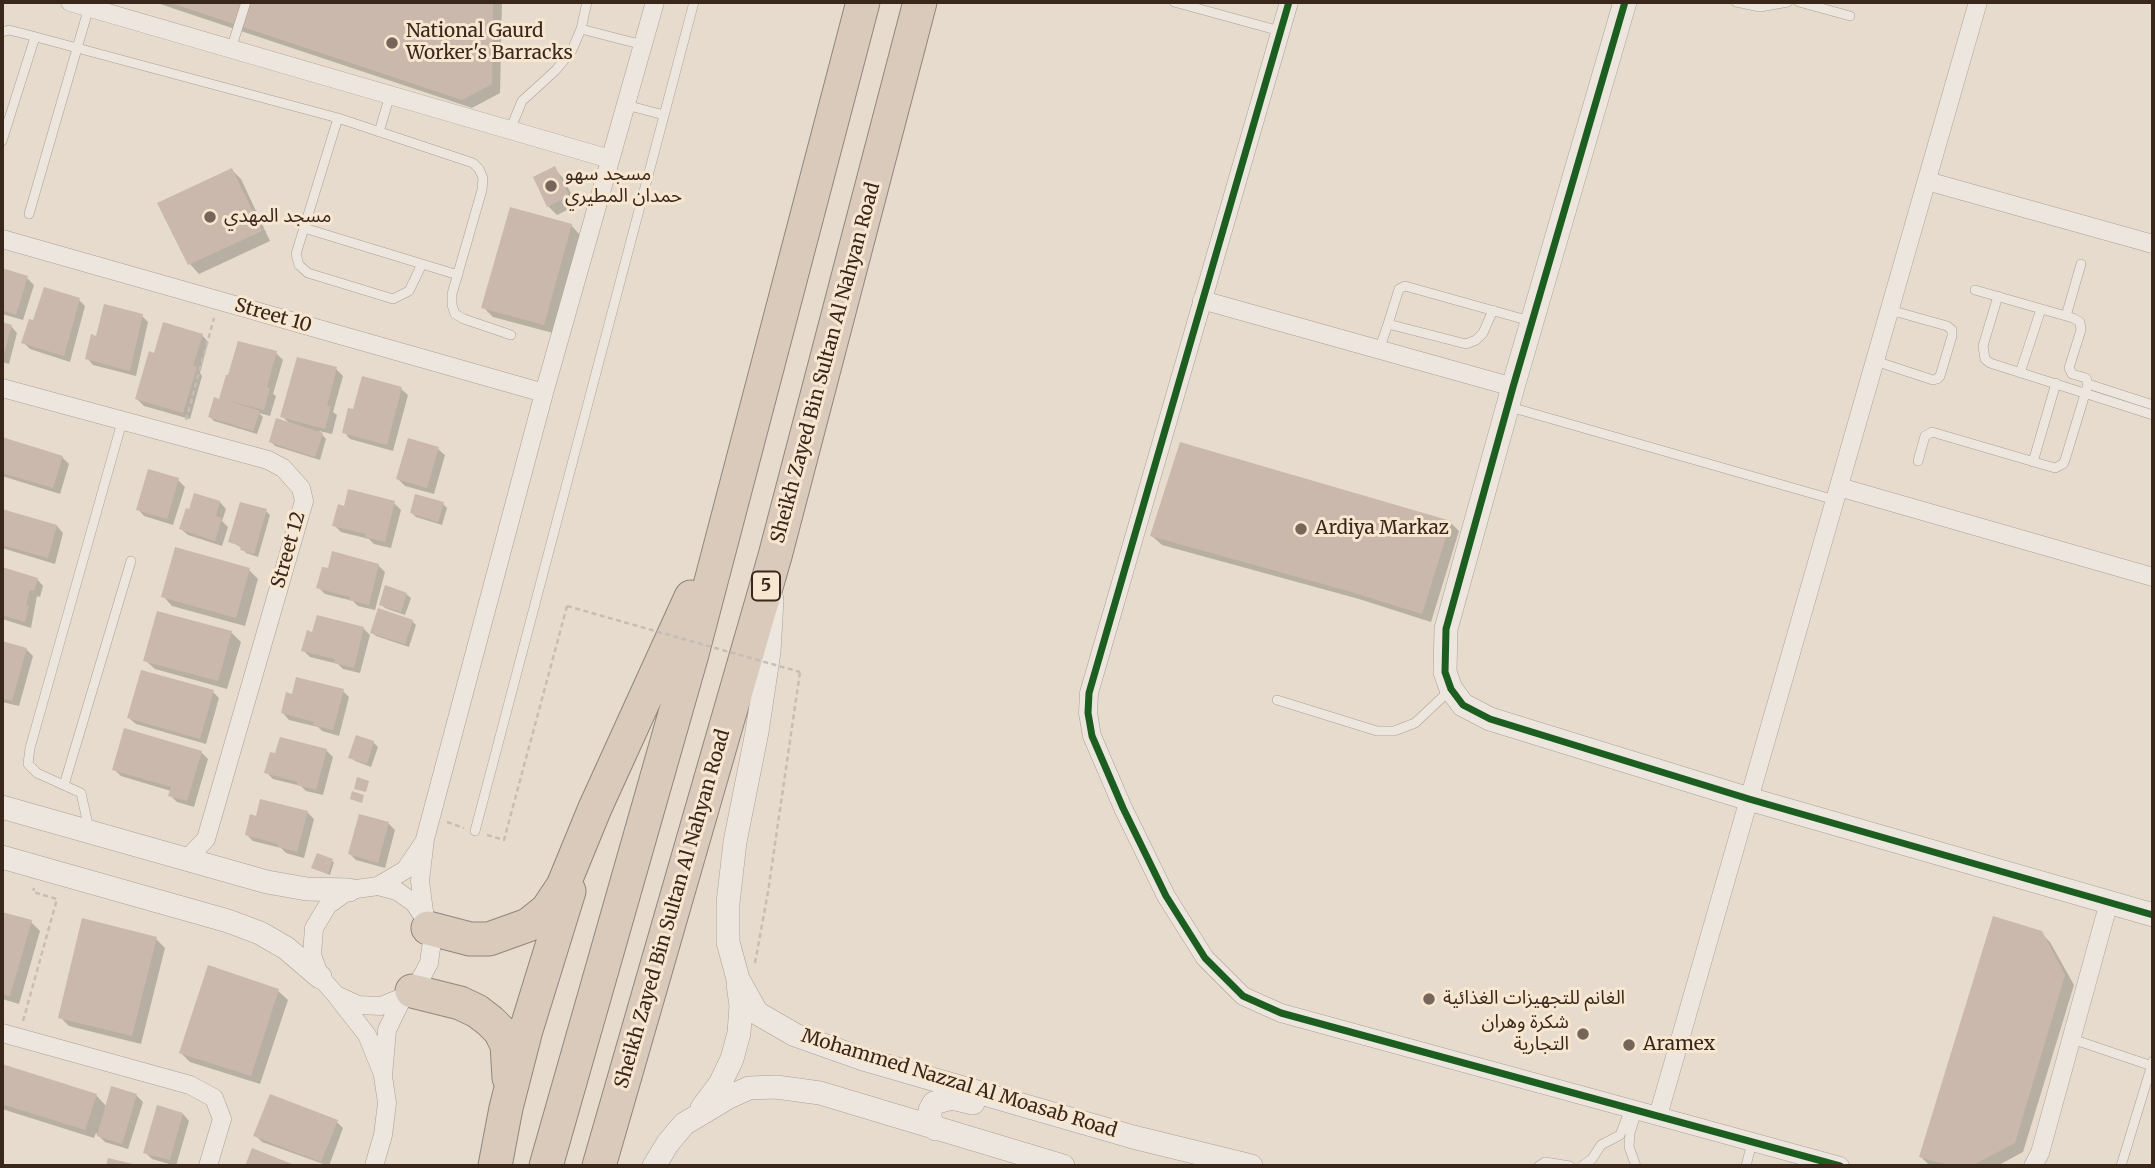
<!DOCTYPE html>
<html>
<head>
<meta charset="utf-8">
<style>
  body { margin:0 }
  #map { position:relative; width:2155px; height:1168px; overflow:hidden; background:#e6dbcc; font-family:Merriweather,serif }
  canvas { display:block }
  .frame { position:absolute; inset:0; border:4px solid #3a271c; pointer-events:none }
</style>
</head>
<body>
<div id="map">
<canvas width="2155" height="1168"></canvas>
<div class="frame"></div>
</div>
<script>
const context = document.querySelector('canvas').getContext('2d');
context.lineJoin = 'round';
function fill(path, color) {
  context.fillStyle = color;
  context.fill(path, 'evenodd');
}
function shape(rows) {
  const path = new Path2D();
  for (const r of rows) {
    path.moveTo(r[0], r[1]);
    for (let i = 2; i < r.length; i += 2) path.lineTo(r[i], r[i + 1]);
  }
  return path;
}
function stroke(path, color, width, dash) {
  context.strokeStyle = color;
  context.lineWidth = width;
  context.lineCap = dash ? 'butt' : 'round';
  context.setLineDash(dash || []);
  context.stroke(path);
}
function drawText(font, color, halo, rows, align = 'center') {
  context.font = font + ' Merriweather,"Noto Sans Arabic",serif';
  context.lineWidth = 6;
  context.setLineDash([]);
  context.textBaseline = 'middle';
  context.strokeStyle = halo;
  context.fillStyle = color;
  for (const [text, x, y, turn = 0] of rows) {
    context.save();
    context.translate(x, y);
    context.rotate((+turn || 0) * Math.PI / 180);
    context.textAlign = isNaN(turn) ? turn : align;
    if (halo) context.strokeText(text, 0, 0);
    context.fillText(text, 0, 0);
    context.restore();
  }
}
fill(shape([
  [154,2,502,2,500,93,472,108],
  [554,168,563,178,577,205,557,215,548,206],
  [232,170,241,179,270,241,199,274,190,264,159,204],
  [571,225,580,235,553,333,493,317,483,307],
  [2,270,27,278,34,285,23,320,2,314],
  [79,300,85,306,70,362,30,349,23,342,34,323],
  [142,316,148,322,136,376,93,365,87,358,97,338],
  [2,324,11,326,17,333,9,364,2,362],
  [202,335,208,342,200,373,202,376,190,419,144,406,137,399,155,355],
  [276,353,283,360,273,394,276,396,270,416,259,413,263,417,257,434,214,421,210,417,226,403,221,398],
  [336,369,343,376,333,412,337,415,332,434,319,431,326,439,320,460,275,446,271,442,290,424,282,416],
  [401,389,408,395,393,451,350,439,344,432,354,411],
  [2,439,62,457,69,464,60,494,2,476],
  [438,449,445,455,434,494,405,486,398,479],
  [178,480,185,487,173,525,144,516,138,509],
  [220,502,226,509,222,521,228,527,222,546,188,535,181,529],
  [394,503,401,510,391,548,374,544,369,539,341,532,334,525],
  [443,504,447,508,442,525,416,517,412,513],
  [2,511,57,526,63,533,55,564,2,548],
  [266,511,270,515,258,557,246,553,242,548,230,541],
  [1450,522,1459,531,1431,622,1359,599,1162,545,1152,536],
  [378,565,385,572,375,610,358,606,353,601,325,594,318,587],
  [2,569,37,579,43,586,40,597,37,596,31,628,2,619],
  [249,570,258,579,245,626,172,606,163,596],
  [406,594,411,598,405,615,385,608,381,604],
  [159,613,232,633,241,642,227,689,155,669,145,660],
  [412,621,416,625,409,647,376,636,372,632],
  [363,628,370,635,360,673,343,669,338,664,310,657,303,650,314,634],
  [2,643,26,649,33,656,19,706,2,702],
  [343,691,349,697,339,736,322,731,318,727,289,720,283,713],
  [213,692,219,698,206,744,136,724,129,718],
  [373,742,378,747,371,767,355,761,350,757],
  [326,750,333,757,323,795,306,791,301,786,273,779,266,772],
  [201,752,208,759,194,807,177,802,170,795,171,791,121,776,114,769],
  [307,812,314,819,304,858,286,853,281,848,253,841,247,835,257,818],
  [360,816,389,824,395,830,385,868,356,860,350,854],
  [318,856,334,862,330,875,315,869],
  [2,913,31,922,40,931,19,1004,2,999],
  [2041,933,2050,942,2074,985,2023,1152,1997,1166,1930,1166,1921,1157],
  [156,939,165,948,141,1044,69,1026,60,1017],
  [278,991,288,1000,260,1084,190,1062,181,1053],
  [2,1066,96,1095,107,1107,136,1095,143,1102,128,1149,105,1142,96,1133,94,1138,2,1109],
  [183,1114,189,1121,176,1166,152,1159,145,1152],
  [337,1122,343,1128,329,1166,262,1142,255,1135]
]), '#0003');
fill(shape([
  [168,2,493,2,492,84,462,100],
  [555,166,569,196,547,207,533,177],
  [232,168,262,231,188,265,157,203],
  [510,207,572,224,544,325,481,308],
  [2,268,28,276,16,315,2,310],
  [44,287,80,298,64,356,21,343,29,319,33,320],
  [104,304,143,314,130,371,85,359,91,334,96,336],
  [2,322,12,325,3,357,2,357],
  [163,322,203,334,193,366,197,367,183,413,135,399,149,351,154,353],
  [238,341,277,351,267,387,270,388,264,410,226,400,260,411,253,431,208,417,214,397,219,399,226,375,228,375],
  [297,357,337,367,327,406,331,407,325,429,280,417],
  [362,376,402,387,387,445,342,433,348,408,353,409],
  [276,418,323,433,315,457,269,442],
  [2,437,63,456,53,488,2,473],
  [408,438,439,447,427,488,396,479],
  [1180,442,1451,521,1422,614,1348,591,1150,536],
  [148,469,179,478,167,519,136,510],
  [348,489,395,501,385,542,365,537,366,534,332,526,338,504,344,506],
  [194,493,220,501,216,516,222,518,215,541,179,529,186,508,189,509],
  [415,494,444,502,438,522,410,513],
  [240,502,267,509,254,554,240,550,241,546,228,542],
  [2,509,57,525,48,558,2,545],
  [175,547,250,568,236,618,161,597],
  [332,551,379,564,369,605,349,600,350,597,316,588,322,567,328,568],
  [2,567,38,578,34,591,30,590,26,605,29,606,25,622,2,615],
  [385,585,407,593,401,612,379,605],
  [378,608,413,620,405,644,370,633],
  [157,611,232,631,218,681,143,661],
  [317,615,364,627,354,668,334,663,335,659,301,651,307,630,312,632],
  [2,641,27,648,12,701,2,698],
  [141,670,214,690,200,739,127,718],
  [296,677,344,689,333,730,313,725,314,722,281,713,286,692,292,694],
  [124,728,202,751,187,801,168,796,171,787,112,770],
  [356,735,374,741,367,764,348,758],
  [280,737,327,749,316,790,297,785,298,782,264,773,270,752,275,753],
  [357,777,369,781,366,792,354,789],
  [352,791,364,795,362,803,350,799],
  [260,799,308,811,297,852,278,847,278,844,245,835,250,814,256,816],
  [359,814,389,822,378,863,348,854],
  [317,853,333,859,328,874,311,868],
  [2,912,32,920,10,996,2,994],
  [1993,916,2042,931,2065,975,2015,1143,1971,1166,1952,1166,1919,1157],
  [82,918,157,937,132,1036,58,1018],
  [208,965,279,989,251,1076,179,1053],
  [2,1064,97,1094,85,1130,2,1104],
  [111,1086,137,1094,122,1144,97,1136],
  [270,1094,338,1120,321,1162,253,1136],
  [157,1105,183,1113,170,1160,143,1153],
  [252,1148,297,1166,245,1166],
  [108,1158,137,1165,137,1166,106,1166]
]), '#cab8ac');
const service = shape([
  [1174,2,1280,31],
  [1736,2,1760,7,1788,2],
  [1799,2,1850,16],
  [581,29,643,45],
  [2,32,9,30,25,34,338,118,473,163,479,169,483,178,482,190,452,294,452,305,455,314,464,319,511,335],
  [231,49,246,2],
  [626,105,664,115],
  [338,118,296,254,299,265,308,273,393,299,409,291,422,264],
  [510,130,522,101,556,70,572,50,581,29,587,2],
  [379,132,390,95],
  [2,141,35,37],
  [29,214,89,7],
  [304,228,458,275],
  [1998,296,1983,346,1985,359,1990,363,2153,415],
  [1493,310,1483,333,1476,340,1466,344,1388,324,1399,289,1405,286,1530,321],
  [2066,316,2081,264],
  [1379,350,1388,324],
  [1875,361,1933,380,1937,379,1940,376,1952,336,1952,330,1947,326,1890,310],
  [2020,373,2041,309],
  [2088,384,2153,405],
  [1510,407,1835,500],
  [1918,461,1925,436,1932,432,2055,468,2063,464,2065,460,2088,384,2086,378,2072,374,2069,368,2081,330,2080,322,2073,318,1975,290],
  [2033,462,2056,383],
  [1277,700,1377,731,1394,731,1415,723,1450,690],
  [64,785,131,561],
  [89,829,81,793,37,773,28,764,30,748,122,422],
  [475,831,694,2],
  [2072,1039,2152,1066],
  [1539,1166,1545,1162,1570,1166],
  [1582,1166,1592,1159,1601,1145,1620,1135,1630,1109],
  [1636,1166,1629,1147,1630,1133,1637,1111],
  [1746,1166,1752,1142],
  [2121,1166,2153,1061]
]);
const minor = shape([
  [70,2,610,159],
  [1289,2,1089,693,1088,713,1092,736,1123,808,1166,896,1205,958,1243,996,1281,1013,1840,1166],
  [1927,181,2153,244],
  [2,239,544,393],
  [1202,300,1513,387],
  [2,388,268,460,283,468,301,488,304,501,206,839,186,860],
  [1839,487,2153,577],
  [378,886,405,870,424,842],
  [425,919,414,903,397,891,378,886,349,890,328,905,314,928,312,955,320,977,336,995,358,1005,381,1006,403,997,412,991,419,982,429,963,432,941,425,919,420,881,425,839,544,393,655,2],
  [338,998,367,1035,382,1072],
  [2,1033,190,1085,214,1098,222,1119,208,1166],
  [1658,1116,1978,2],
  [374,1166,383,1135,387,1103,383,1076,387,1030,403,997],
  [2033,1166,2040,1153,2109,902]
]);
const tertiary = shape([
  [1625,2,1513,387,1446,629,1445,672,1451,689,1463,705,1490,719,1749,799,2153,915],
  [772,600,769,652,757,732,735,842,728,903,728,942,738,979,757,1013,795,1035,863,1059,1133,1137,1251,1166],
  [2,807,267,882,307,889,349,890],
  [2,857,228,921,260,933,286,948,320,977],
  [702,1108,720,1084,732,1059,739,1033,741,1006,738,984],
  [936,1129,930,1120,930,1110,934,1103,952,1098,973,1103],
  [654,1166,668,1143,684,1124,729,1097,749,1088,776,1087,820,1093,1063,1166]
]);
const motorway = shape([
  [428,928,470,939,489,939,528,925,547,910,563,886,595,808,691,597],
  [412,991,460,1003,477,1011,490,1021,500,1031,507,1045,509,1078],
  [495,1166,506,1108,526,1030,569,891],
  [546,1166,692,654,863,2],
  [599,1166,775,556,920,2]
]);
stroke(service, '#aba095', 10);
stroke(minor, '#aba095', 19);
stroke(tertiary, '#aba095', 24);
stroke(motorway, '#90867c', 35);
stroke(shape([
  [186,420,214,318],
  [447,822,464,828],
  [487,835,504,840,567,606],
  [755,963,768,892,800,672],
  [23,1021,57,899,33,892,34,888]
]), '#c6bdb4', 2.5, [5, 3.5]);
stroke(service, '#ede6de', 9);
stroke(minor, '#ede6de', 18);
stroke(tertiary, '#ede6de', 23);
stroke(motorway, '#d9cabc', 33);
stroke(shape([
  [567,606,800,672]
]), '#c6bdb4', 2.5, [5, 3.5]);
stroke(shape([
  [1289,2,1089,693,1088,713,1092,736,1123,808,1166,896,1205,958,1243,996,1281,1013,1840,1166],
  [1625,2,1513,387,1446,629,1445,672,1451,689,1463,705,1490,719,1749,799,2153,915]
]), '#1b5e20', 7);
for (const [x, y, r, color] of [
  [392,43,7,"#76665a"],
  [551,186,7,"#76665a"],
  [210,217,7,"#76665a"],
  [1301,529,7,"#76665a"],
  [1429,999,7,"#76665a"],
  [1583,1034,7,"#76665a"],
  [1629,1045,7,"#76665a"]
]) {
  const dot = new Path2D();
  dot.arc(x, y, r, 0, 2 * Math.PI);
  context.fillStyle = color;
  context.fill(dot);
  stroke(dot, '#f7e7d1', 2.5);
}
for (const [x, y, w] of [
  [766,586,28]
]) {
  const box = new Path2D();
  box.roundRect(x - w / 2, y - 14.5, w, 29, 5);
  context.fillStyle = '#f7e7d1';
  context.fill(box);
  stroke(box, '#3a271c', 2);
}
drawText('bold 18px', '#3a271c', null, [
  ["5",766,586]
]);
drawText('19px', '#3a271c', '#f7e7d1', [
  ["National Gaurd",406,32],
  ["Worker's Barracks",406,54],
  ["مسجد سهو",565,175],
  ["حمدان المطيري",565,197],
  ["مسجد المهدي",224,217],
  ["Ardiya Markaz",1315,529],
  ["الغانم للتجهيزات الغذائية",1443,999],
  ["شكرة وهران",1569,1023,"right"],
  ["التجارية",1569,1045,"right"],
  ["Aramex",1643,1045]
], 'left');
drawText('19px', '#3a271c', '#f7e7d1', [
  ["Street 10",273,316,16],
  ["Sheikh Zayed Bin Sultan Al Nahyan Road",826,363,-75],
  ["Street 12",289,550,-74],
  ["Sheikh Zayed Bin Sultan Al Nahyan Road",673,909,-74],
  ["Mohammed Nazzal Al Moasab Road",959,1084,17]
]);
</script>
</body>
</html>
